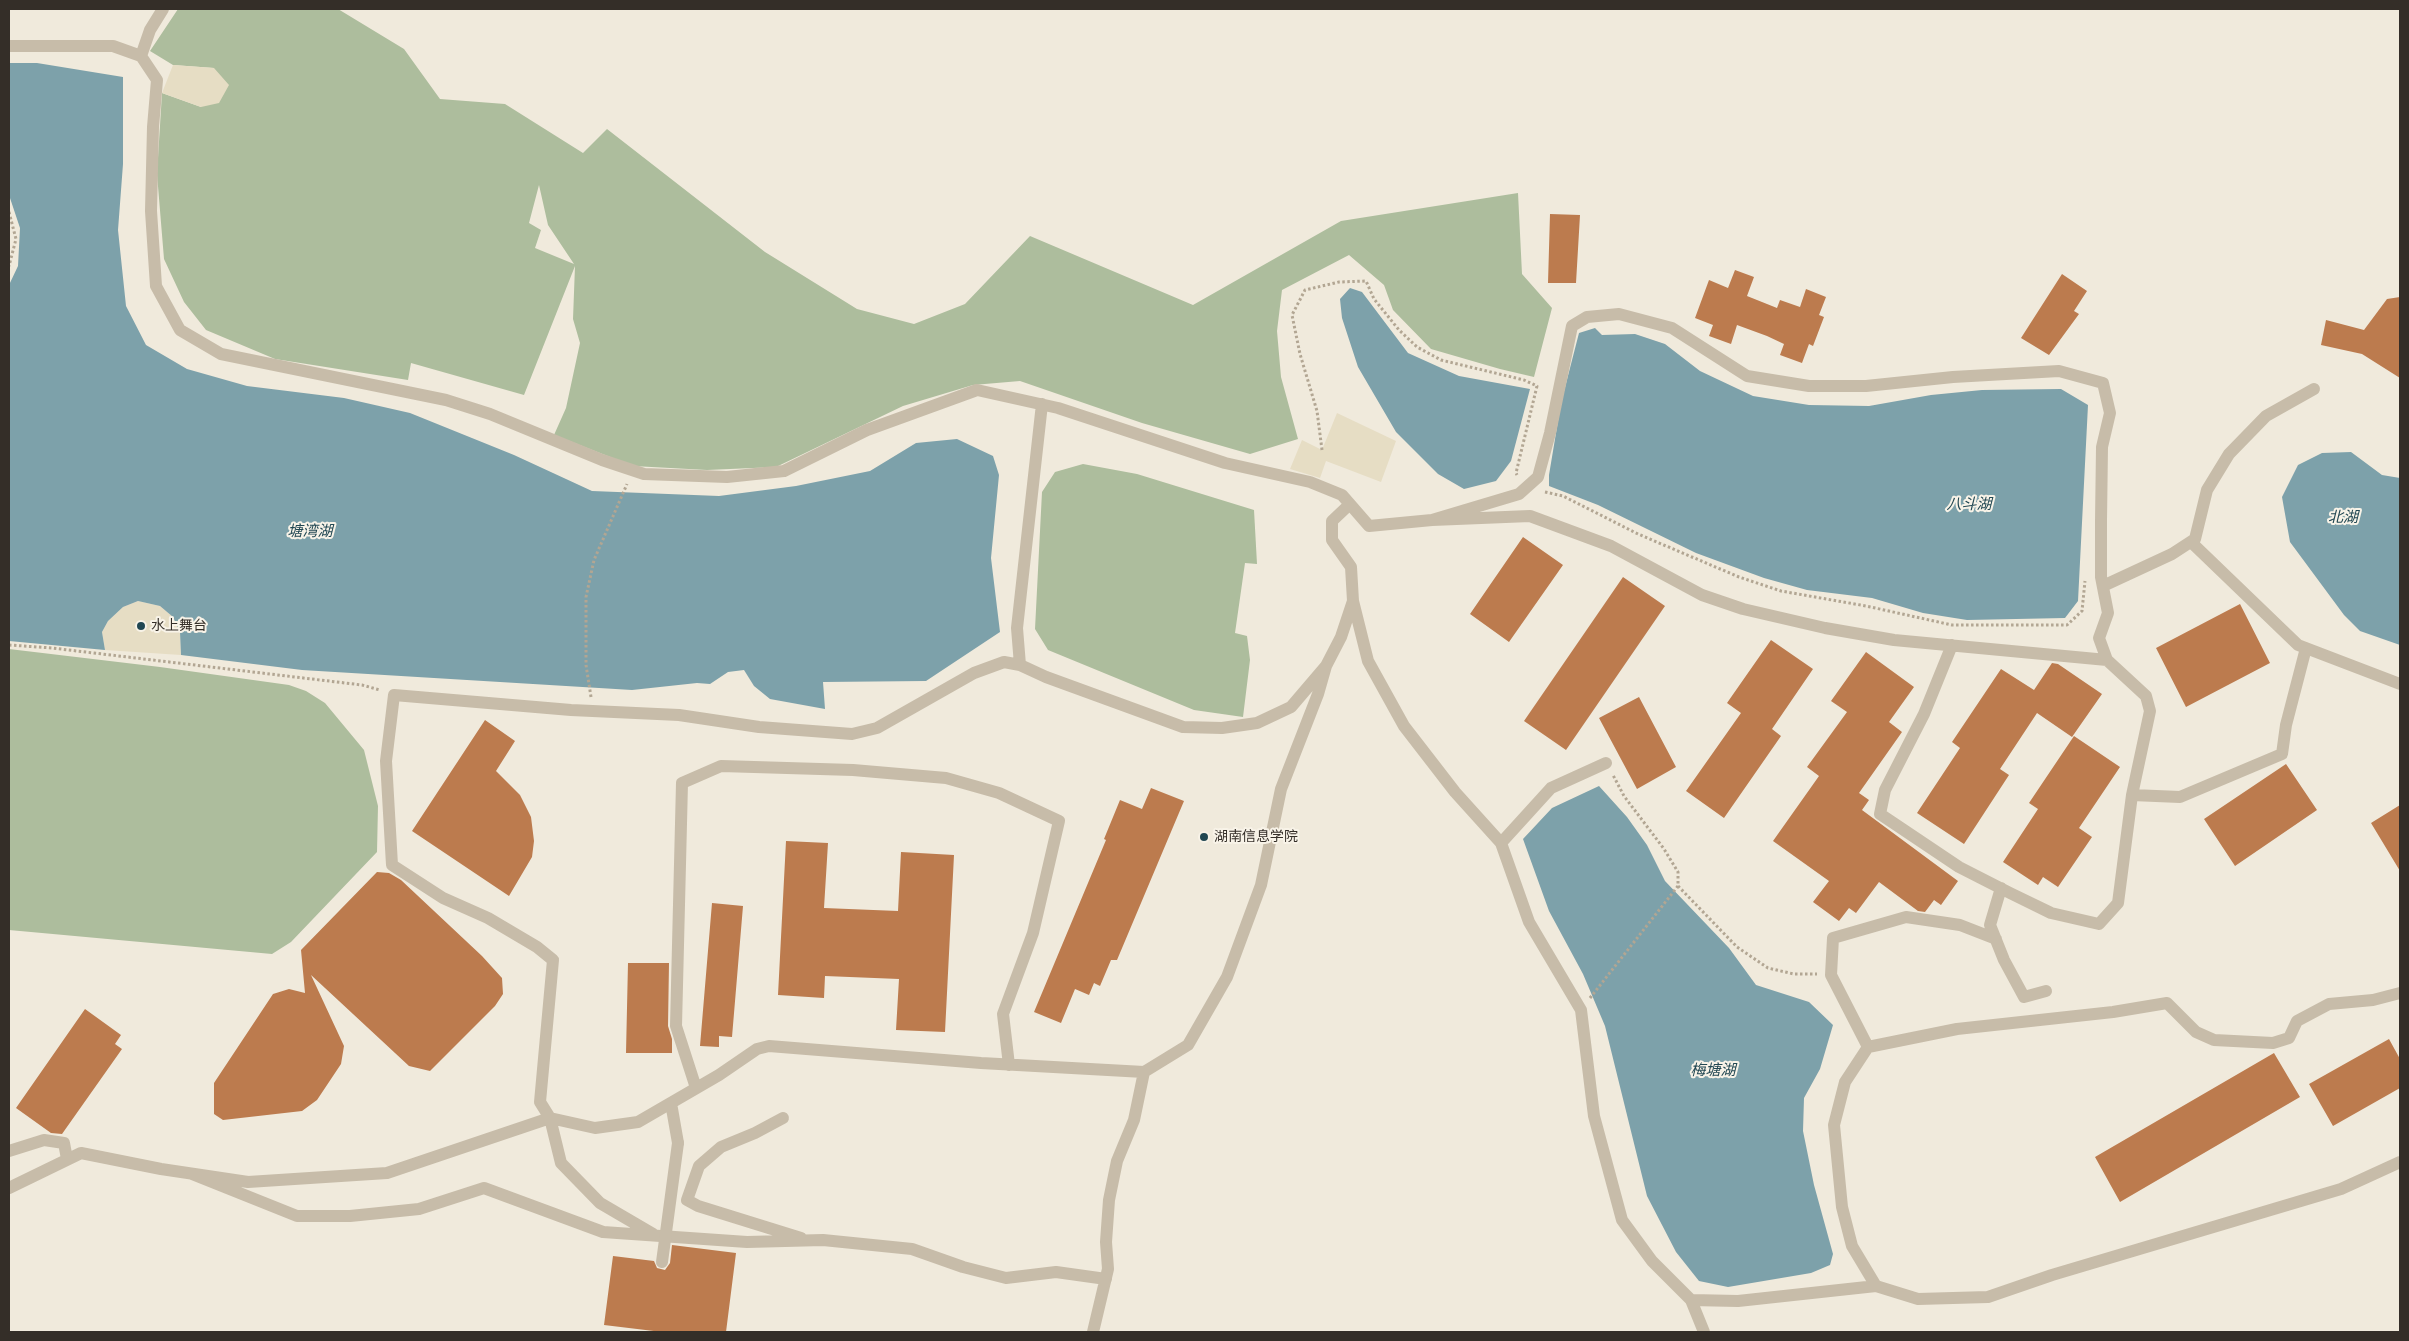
<!DOCTYPE html>
<html>
<head>
<meta charset="utf-8">
<style>
  body { margin:0 }
  #map { position:relative; width:2409px; height:1341px; overflow:hidden; background:#f0eadc; font-family:"Archivo Narrow",sans-serif }
  canvas { display:block }
  .frame { position:absolute; inset:0; border:10px solid #342e28; pointer-events:none }
</style>
</head>
<body>
<div id="map">
<canvas width="2409" height="1341"></canvas>
<div class="frame"></div>
</div>
<script>
const context = document.querySelector('canvas').getContext('2d');
context.lineJoin = 'round';
function fill(path, color) {
  context.fillStyle = color;
  context.fill(path, 'evenodd');
}
function shape(rows) {
  const path = new Path2D();
  for (const r of rows) {
    path.moveTo(r[0], r[1]);
    for (let i = 2; i < r.length; i += 2) path.lineTo(r[i], r[i + 1]);
  }
  return path;
}
function stroke(path, color, width, dash) {
  context.strokeStyle = color;
  context.lineWidth = width;
  context.lineCap = dash ? 'butt' : 'round';
  context.setLineDash(dash || []);
  context.stroke(path);
}
function drawText(font, color, halo, rows, align = 'center') {
  context.font = font + ' "Archivo Narrow","Noto Sans SC",sans-serif';
  context.lineWidth = 4;
  context.setLineDash([]);
  context.textBaseline = 'middle';
  context.strokeStyle = halo;
  context.fillStyle = color;
  for (const [text, x, y, turn = 0] of rows) {
    context.save();
    context.translate(x, y);
    context.rotate((+turn || 0) * Math.PI / 180);
    context.textAlign = isNaN(turn) ? turn : align;
    if (halo) context.strokeText(text, 0, 0);
    context.fillText(text, 0, 0);
    context.restore();
  }
}
fill(shape([
  [178,9,338,9,404,49,440,99,505,104,583,153,607,129,765,252,857,309,914,324,965,304,1030,236,1193,305,1341,221,1518,193,1522,274,1552,308,1534,377,1500,369,1431,349,1393,310,1384,285,1349,255,1282,290,1277,331,1281,377,1298,439,1250,454,1142,423,1020,381,973,385,903,406,776,467,707,470,633,466,554,435,566,408,580,343,573,319,575,266,524,395,411,363,408,380,275,359,206,330,184,302,164,259,157,174,162,93,201,107,214,68,173,65,150,51],
  [539,185,548,225,574,264,535,248,541,230,529,223],
  [1083,464,1137,474,1254,510,1257,564,1245,563,1235,633,1247,636,1250,660,1243,717,1194,710,1048,650,1035,629,1042,492,1055,472],
  [9,649,160,667,289,685,306,691,325,703,364,750,378,806,377,852,291,942,272,954,9,930]
]), '#adbd9d');
fill(shape([
  [173,65,214,68,229,85,219,103,201,107,162,93],
  [1337,413,1396,441,1381,482,1326,461,1320,478,1290,469,1302,440,1322,450],
  [138,601,160,606,173,617,180,632,181,655,105,650,102,632,108,621,123,607]
]), '#e6ddc4');
fill(shape([
  [9,63,37,63,123,77,123,164,118,230,126,306,146,345,187,369,247,386,344,398,410,413,514,455,592,491,719,496,796,486,870,471,916,443,957,439,993,456,999,475,991,558,1000,632,926,681,823,682,825,709,770,699,754,686,744,670,728,672,710,684,697,683,632,690,302,670,181,655,180,632,173,617,160,606,138,601,123,607,108,621,102,632,105,650,9,641,9,285,18,266,20,228,9,195],
  [1350,288,1362,292,1408,353,1459,376,1530,389,1511,461,1496,481,1464,489,1438,474,1396,432,1358,367,1342,318,1340,299],
  [1595,328,1602,335,1635,334,1665,344,1700,371,1753,396,1809,405,1869,406,1931,395,1982,390,2061,389,2088,405,2078,601,2065,618,1967,620,1923,613,1872,598,1807,590,1764,578,1696,553,1598,505,1549,486,1549,475,1561,403,1579,333],
  [2351,452,2382,475,2400,478,2400,645,2360,631,2344,615,2290,542,2282,497,2298,465,2322,453],
  [1599,786,1627,817,1647,845,1665,881,1729,948,1756,985,1809,1002,1833,1025,1820,1069,1804,1098,1803,1131,1814,1185,1833,1254,1830,1265,1811,1273,1728,1287,1699,1281,1676,1252,1647,1196,1605,1026,1583,974,1549,911,1523,839,1552,808]
]), '#7da1aa');
fill(shape([
  [1550,214,1580,215,1576,283,1548,283],
  [1735,270,1754,277,1747,296,1777,308,1780,300,1800,307,1806,289,1826,297,1819,315,1824,317,1813,346,1809,344,1802,363,1780,355,1784,344,1767,336,1737,325,1731,344,1709,336,1713,325,1695,318,1709,280,1728,288],
  [2062,274,2087,291,2074,311,2079,314,2049,355,2021,338],
  [2400,297,2400,378,2362,354,2321,345,2326,320,2364,330,2387,299],
  [1523,537,1563,565,1509,642,1470,614],
  [1623,577,1665,606,1566,750,1524,721],
  [2240,604,2270,663,2186,707,2156,648],
  [1771,640,1813,669,1772,729,1781,736,1724,818,1686,791,1741,713,1727,703],
  [1866,652,1914,687,1889,722,1902,732,1859,793,1869,800,1862,810,1958,881,1941,905,1934,900,1925,912,1918,911,1879,882,1856,913,1849,908,1839,921,1813,902,1829,881,1773,841,1819,776,1807,767,1847,712,1831,701],
  [2052,663,2058,664,2102,694,2072,737,2037,713,2000,769,2009,775,1964,844,1917,813,1960,748,1952,742,2001,669,2034,690],
  [1639,697,1676,767,1637,789,1599,718],
  [485,720,515,741,496,771,520,795,531,817,534,841,532,857,509,896,412,831],
  [2074,736,2120,767,2079,828,2092,837,2058,887,2043,877,2038,885,2003,862,2038,809,2029,803],
  [2286,764,2317,810,2235,866,2204,819],
  [1151,788,1184,801,1117,960,1111,960,1100,986,1094,983,1089,995,1075,989,1061,1023,1034,1012,1106,840,1104,839,1120,800,1142,809],
  [2400,805,2400,871,2371,823],
  [786,841,828,843,824,908,898,911,901,852,954,855,945,1032,896,1030,899,979,825,976,824,998,778,995],
  [377,872,389,873,401,880,482,956,502,978,503,994,495,1006,430,1071,409,1066,311,975,344,1046,341,1064,317,1100,302,1111,223,1120,214,1114,214,1083,273,994,289,989,305,993,301,950],
  [712,903,743,906,732,1037,719,1036,719,1047,700,1046],
  [628,963,669,963,668,1026,672,1039,672,1053,626,1053],
  [85,1009,121,1035,115,1044,122,1049,62,1134,51,1133,16,1108],
  [2389,1039,2400,1059,2400,1088,2333,1126,2309,1084],
  [2274,1053,2300,1097,2120,1202,2095,1157],
  [672,1245,736,1253,726,1332,662,1332,604,1325,613,1256,654,1261,657,1268,665,1270,670,1263]
]), '#bc7b4e');
stroke(shape([
  [9,212,16,239,9,266],
  [1322,450,1317,411,1300,354,1292,315,1305,290,1339,282,1366,281,1374,299,1399,330,1417,347,1441,360,1524,380,1537,386,1516,473,1517,475],
  [1545,492,1563,496,1638,534,1739,577,1781,591,1866,606,1952,625,2067,625,2082,611,2085,581],
  [9,645,52,648,362,685,380,690],
  [591,697,586,665,586,597,594,560,627,484],
  [1678,886,1737,947,1768,968,1794,974,1817,974],
  [1590,998,1678,886,1678,872,1664,849,1624,796,1613,775]
]), '#b2a693', 3, [2.5, 2.5]);
stroke(shape([
  [163,9,150,30,141,56,157,80,153,127,151,211,156,286,180,330,221,354,446,400,490,414,602,460,644,474,727,477,784,471,867,430,977,390,1058,408,1225,463,1310,482,1342,495,1369,526,1432,520,1530,516,1611,546,1702,595,1743,609,1825,628,1894,640,2107,660,2099,638,2108,613,2101,577,2101,521,2102,447,2110,413,2103,383,2059,371,1953,377,1866,386,1809,386,1747,376,1672,328,1619,314,1587,317,1572,326,1550,433,1538,477,1519,494,1432,520],
  [9,46,113,46,141,56],
  [1042,404,1017,628,1020,665,1046,677,1183,727,1222,728,1257,723,1291,707,1326,666,1341,637,1353,601,1351,567,1332,540,1332,521,1350,504],
  [2191,542,2298,645,2400,684],
  [2103,586,2172,554,2195,539,2207,490,2229,454,2266,416,2314,389],
  [1353,601,1368,661,1404,726,1455,792,1501,843],
  [1952,645,1924,714,1885,790,1880,814,1959,867,2010,893,2051,913,2099,924,2118,903,2132,795,2150,711,2146,696,2107,660],
  [1020,665,1004,662,974,673,877,728,852,734,759,727,679,715,571,710,394,695,386,761,392,865,443,898,488,918,537,947,553,960,540,1102,550,1118,595,1128,638,1122,719,1075,757,1049,769,1046,981,1063,1144,1072,1188,1045,1227,977,1261,885,1281,789,1318,694,1326,666],
  [1606,763,1551,788,1501,843,1529,922,1581,1010,1594,1116,1622,1220,1652,1261,1691,1300],
  [2132,795,2180,797,2282,754,2286,725,2306,648],
  [2001,888,1990,925,2004,960,2024,997,2046,991],
  [2400,993,2373,1000,2329,1004,2297,1021,2289,1038,2273,1043,2214,1040,2196,1032,2167,1003,2113,1012,1957,1029,1868,1047,1845,1082,1834,1125,1842,1207,1852,1246,1876,1286,1918,1299,1988,1297,2052,1275,2341,1189,2400,1162],
  [1868,1047,1831,975,1833,938,1906,917,1960,925,1996,939],
  [696,1088,676,1026,682,783,721,766,853,770,946,778,999,793,1059,821,1033,933,1003,1014,1009,1065],
  [671,1103,678,1143],
  [783,1118,755,1133,721,1147,699,1166,687,1200,698,1206,801,1238],
  [9,1151,44,1140,64,1143,67,1159],
  [192,1174,297,1216,350,1216,419,1209,484,1188,603,1232,747,1242,823,1240,912,1249,963,1267,1006,1278,1056,1272,1106,1279],
  [9,1188,81,1153,161,1169,248,1182,387,1173,550,1118,561,1163,600,1203,653,1234],
  [1093,1332,1108,1269,1106,1242,1109,1200,1117,1161,1134,1120,1144,1072],
  [1704,1332,1691,1300,1738,1301,1876,1286]
]), '#c7bca9', 12);
stroke(shape([
  [662,1262,678,1143]
]), '#c7bca9', 12);
for (const [x, y, r, color] of [
  [141,626,5,"#214752"],
  [1204,837,5,"#214752"]
]) {
  const dot = new Path2D();
  dot.arc(x, y, r, 0, 2 * Math.PI);
  context.fillStyle = color;
  context.fill(dot);
  stroke(dot, '#f8f3e8', 2);
}
drawText('14px', '#342e28', '#f8f3e8', [
  ["水上舞台",151,626],
  ["湖南信息学院",1214,837]
], 'left');
drawText('italic 15px', '#214752', '#f8f3e8', [
  ["八斗湖",1969,505],
  ["北湖",2343,518],
  ["塘湾湖",310,532],
  ["梅塘湖",1713,1071]
]);
</script>
</body>
</html>
